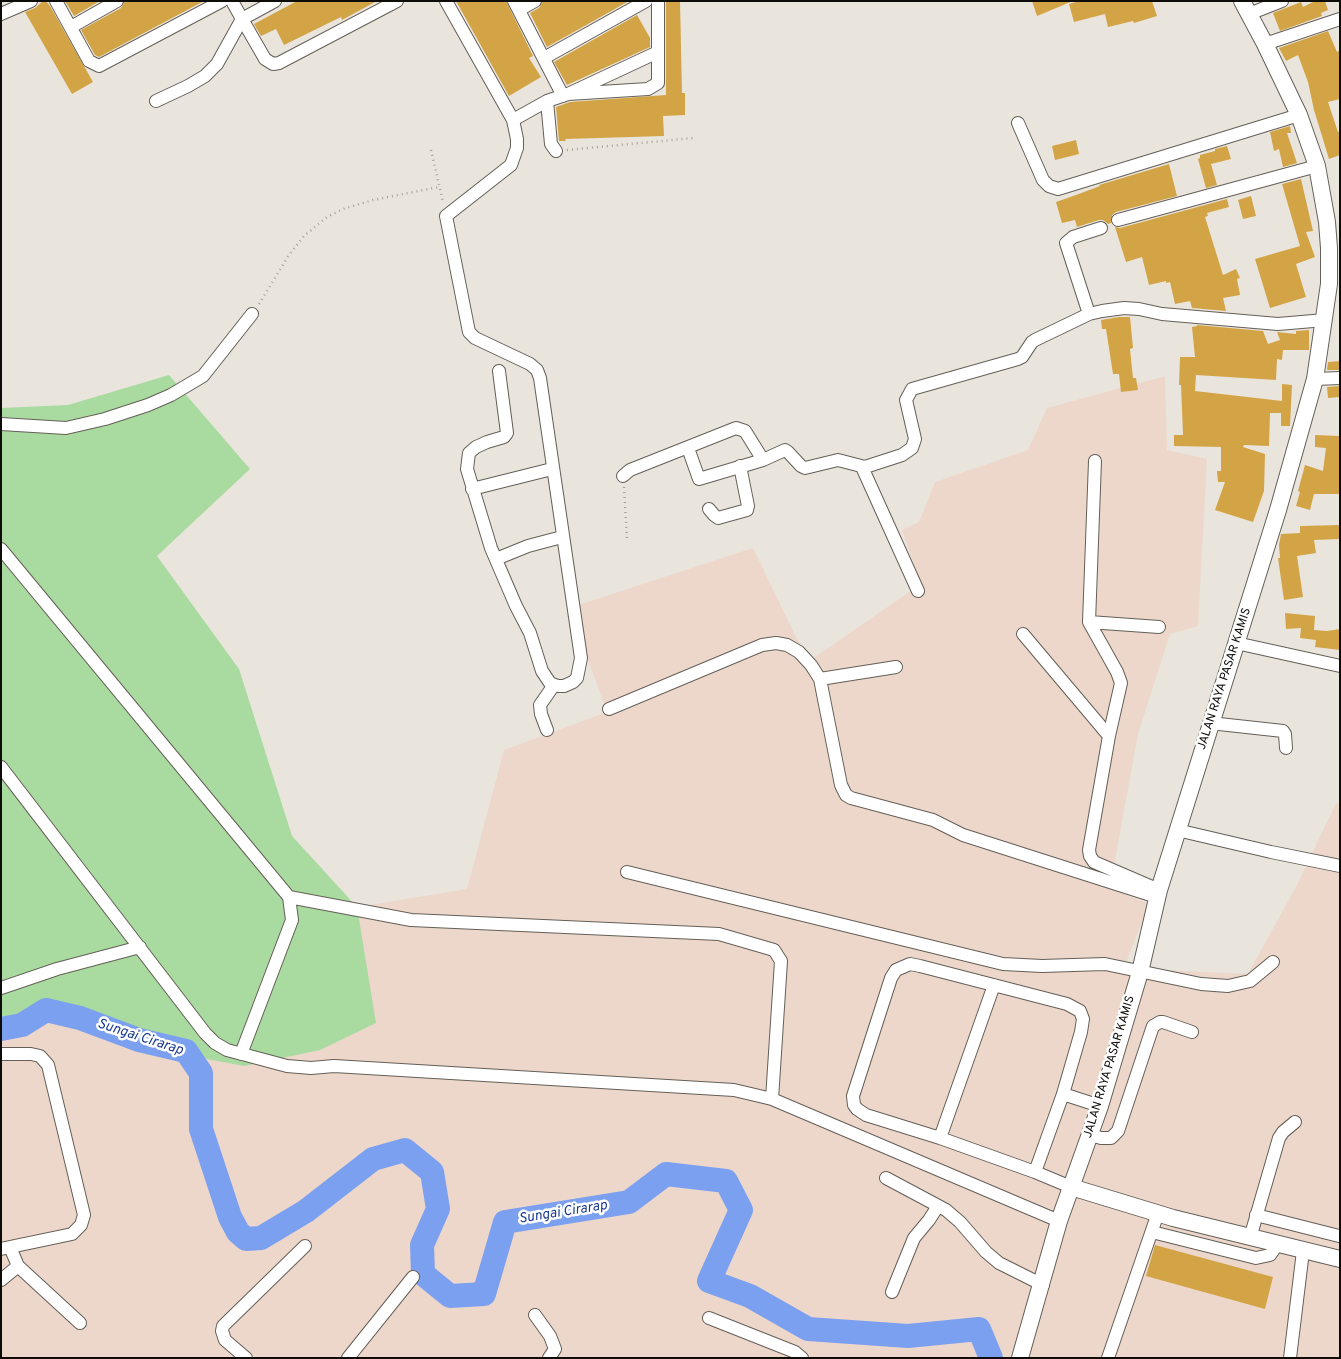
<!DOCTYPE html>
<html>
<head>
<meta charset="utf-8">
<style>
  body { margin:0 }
  #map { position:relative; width:1341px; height:1359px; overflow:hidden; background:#eae5dc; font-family:Overpass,sans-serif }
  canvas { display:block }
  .frame { position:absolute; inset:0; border:2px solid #0e0c09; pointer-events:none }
</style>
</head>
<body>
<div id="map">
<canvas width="1341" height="1359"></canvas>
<div class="frame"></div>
</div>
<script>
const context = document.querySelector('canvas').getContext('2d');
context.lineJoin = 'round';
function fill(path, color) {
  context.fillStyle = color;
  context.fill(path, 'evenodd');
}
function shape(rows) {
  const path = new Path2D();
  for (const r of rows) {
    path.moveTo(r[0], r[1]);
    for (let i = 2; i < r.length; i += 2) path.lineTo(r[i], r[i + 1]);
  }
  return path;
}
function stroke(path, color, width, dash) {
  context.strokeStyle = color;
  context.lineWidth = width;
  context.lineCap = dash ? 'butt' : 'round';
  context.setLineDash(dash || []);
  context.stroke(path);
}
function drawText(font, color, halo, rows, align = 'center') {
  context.font = font + ' Overpass,sans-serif';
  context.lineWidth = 5;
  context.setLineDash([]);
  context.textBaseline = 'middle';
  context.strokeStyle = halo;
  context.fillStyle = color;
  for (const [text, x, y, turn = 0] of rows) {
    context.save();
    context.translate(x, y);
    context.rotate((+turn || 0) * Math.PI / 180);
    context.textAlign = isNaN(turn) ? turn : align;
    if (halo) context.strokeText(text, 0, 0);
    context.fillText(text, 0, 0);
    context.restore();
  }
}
fill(shape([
  [1165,376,1167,450,1207,459,1198,626,1170,634,1138,734,1110,888,1149,904,1124,968,1248,974,1298,883,1336,803,1340,804,1340,1358,1,1358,1,1039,7,1038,43,1018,149,1048,357,907,467,889,504,750,607,712,569,608,753,548,797,639,812,659,921,584,902,530,919,522,935,482,1028,450,1047,408]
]), '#edd7cb');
fill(shape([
  [169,375,250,469,157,556,239,669,292,836,357,907,376,1023,320,1050,244,1066,149,1048,43,1018,7,1038,1,1039,1,408,68,405]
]), '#a9daa0');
stroke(shape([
  [1,1029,22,1025,46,1010,80,1018,139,1040,186,1051,201,1073,201,1129,230,1217,238,1232,246,1239,261,1238,306,1211,373,1159,405,1150,432,1172,438,1209,422,1245,423,1274,450,1296,484,1294,505,1222,629,1202,666,1174,726,1181,741,1210,709,1281,750,1296,808,1329,908,1336,979,1329,991,1358]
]), '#7ca0f0', 24);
fill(shape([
  [43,1,46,1,50,6,93,82,72,94,25,12,35,8],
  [65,1,100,1,74,16],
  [125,1,204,1,99,57,95,55,81,30,121,8],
  [297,1,377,1,342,20,341,17,284,45,276,29,261,36,254,24],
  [456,1,506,1,533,56,529,58,541,77,509,96],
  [543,1,629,1,547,47,530,13,539,8],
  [666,1,680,1,682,93,685,93,685,115,663,116,664,136,565,139,566,141,559,141,556,107,570,102,666,95],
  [1032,1,1073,1,1037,16],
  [1079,1,1152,1,1157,16,1134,23,1133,21,1108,27,1105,14,1074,22,1069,4],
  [1315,1,1325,1,1328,10,1321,13,1322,16,1280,31,1273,13,1301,2,1303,7],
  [637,15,650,38,650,47,567,85,554,62],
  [1328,31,1337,52,1340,50,1340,99,1328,102,1338,132,1340,132,1340,155,1329,159,1314,110,1308,82,1298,55,1286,61,1279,48],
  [1290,126,1291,133,1287,133,1297,163,1283,167,1279,149,1274,151,1270,132],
  [1076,140,1079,154,1055,160,1052,146],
  [1227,146,1231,159,1211,164,1217,185,1206,188,1198,159,1200,158,1200,155,1215,151,1215,149],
  [1169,164,1177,196,1116,212,1112,215,1111,223,1108,224,1103,220,1099,220,1077,227,1075,220,1062,223,1056,202,1076,195,1100,186,1099,185],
  [1301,179,1313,231,1306,232,1315,257,1296,264,1306,297,1270,308,1255,259,1300,246,1282,184],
  [1251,196,1256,216,1243,219,1238,200],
  [1227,199,1229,207,1207,213,1208,216,1205,217,1223,275,1236,269,1240,278,1237,279,1240,295,1223,298,1226,311,1192,308,1190,301,1175,304,1170,282,1166,283,1166,281,1149,285,1142,257,1126,262,1115,227,1120,228],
  [1119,317,1130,317,1133,348,1130,349,1133,378,1136,378,1138,390,1121,392,1119,374,1113,374,1106,329,1102,329,1101,320],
  [1197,325,1263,331,1268,344,1280,340,1277,332,1296,334,1296,331,1309,330,1309,350,1283,350,1282,360,1277,359,1276,380,1196,375,1195,391,1282,401,1282,384,1292,385,1290,426,1281,426,1281,413,1270,413,1269,446,1244,445,1243,447,1265,454,1264,491,1253,522,1215,510,1225,482,1218,482,1217,471,1221,471,1221,447,1174,446,1174,435,1183,435,1181,385,1179,385,1180,357,1195,357,1192,327,1197,326],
  [1340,361,1340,370,1327,370,1328,362],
  [1340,386,1340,397,1328,398,1327,387],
  [1315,435,1340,436,1340,494,1314,494,1310,510,1296,506,1300,492,1298,491,1305,465,1323,471,1326,448,1315,447],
  [1340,525,1340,539,1314,540,1316,553,1297,556,1303,597,1284,600,1278,558,1280,558,1279,545,1281,534,1300,533,1300,526],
  [1285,613,1315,616,1314,630,1327,631,1340,629,1340,650,1315,647,1316,640,1300,638,1301,628,1286,629],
  [1155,1245,1273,1277,1265,1309,1146,1276]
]), '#d3a445');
const minor = shape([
  [56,1,89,61,99,66,222,1],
  [232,1,242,19,275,1],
  [446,1,513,120,517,139,517,148,511,165,446,216,469,332,475,338,530,364,537,370,540,378,581,658,577,678,573,682,564,686,558,686,550,683,542,671,530,633,516,606,491,548,467,469,469,453,476,447,487,442,504,437,507,433,499,371],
  [514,1,563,96],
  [519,10,535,1],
  [1,14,31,1],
  [1249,14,1282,1],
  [242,19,265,59,273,64,279,63,397,1],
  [71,27,117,1],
  [1265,44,1340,19],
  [544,58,646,1],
  [568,94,648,89,658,83,658,1],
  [156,101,188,86,205,76,217,64,242,19],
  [547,101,551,144,556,151],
  [513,120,547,101,568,94,658,52],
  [1018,123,1043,180,1049,186,1058,189,1299,115],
  [1118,220,1317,166],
  [1089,314,1066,243,1073,237,1101,228],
  [1315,379,1340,378],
  [1,424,66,428,105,419,148,405,171,395,203,376,252,314],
  [688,448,699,479,763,460,785,450,788,452,801,466,805,468,838,460,865,467,902,455,912,448,915,439,906,400,912,389,1018,359,1022,357,1032,342,1035,340,1089,314,1102,311,1124,308,1139,309,1162,314,1278,324,1325,320],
  [1095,461,1089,622,1159,627],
  [862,467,918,591],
  [623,476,630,470,736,428,745,431,763,460],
  [472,489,552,469],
  [709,509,714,515,718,518,747,510,748,506,740,466],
  [1,549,289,897,292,920,241,1054],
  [496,559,528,546,562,537],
  [1023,634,1109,736,1121,683,1117,672,1089,622],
  [1236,643,1340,666],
  [820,679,896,667],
  [609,709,762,645,776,643,787,645,799,652,811,665,820,679,841,785,846,795,851,798,933,820,963,835,1157,897],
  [1210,723,1283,731,1285,734,1286,748],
  [547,730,541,714,540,705,554,685],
  [1109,736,1089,850,1090,856,1094,862,1159,890],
  [1,767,205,1033,215,1043,227,1050,287,1066,311,1068,334,1066,734,1090,772,1099,1059,1221],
  [1177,830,1271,852,1340,866],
  [627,872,1003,964,1042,966,1105,964,1201,984,1228,986,1250,981,1273,962],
  [289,897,411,920,719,934,774,950,781,961,772,1099],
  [1,988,57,969,140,947],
  [1,1054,31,1054,40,1056,48,1065,84,1215,81,1225,72,1234,1,1249],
  [1063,1094,1100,1106],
  [1090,1135,1101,1138,1111,1138,1118,1131,1153,1026,1160,1022,1163,1022,1192,1032],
  [940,1138,994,985],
  [1035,1172,1063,1094,1081,1032,1083,1019,1080,1011,1067,1004,920,966,910,964,896,970,891,978,853,1096,854,1105,857,1109,866,1115,940,1138,1035,1172,1071,1187],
  [886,1178,946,1210,960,1222,986,1252,999,1263,1043,1285],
  [1256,1215,1339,1236],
  [1152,1232,1256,1258,1270,1255,1277,1245],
  [1250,1238,1279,1138,1283,1132,1295,1122],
  [18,1266,80,1323],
  [1,1280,18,1266,10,1247],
  [892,1292,914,1238,929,1220,938,1206],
  [535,1315,550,1336,555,1349,549,1358],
  [709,1318,795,1352,802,1358],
  [246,1358,225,1340,222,1331,223,1326,305,1246],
  [348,1358,413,1277],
  [1108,1358,1158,1213],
  [1290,1358,1303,1251]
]);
const major = shape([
  [1071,1187,1173,1218,1340,1259],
  [1020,1358,1059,1221,1100,1106,1140,972,1159,890,1278,510,1315,379,1329,284,1329,248,1327,222,1317,166,1299,115,1265,44,1242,1]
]);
stroke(minor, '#645f57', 14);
stroke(major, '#645f57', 18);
stroke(shape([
  [431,150,443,202],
  [567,150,693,138],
  [259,304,289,255,304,236,327,217,343,209,373,200,439,187],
  [624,487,627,539]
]), '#a6a29b', 2.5, [1, 4]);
stroke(minor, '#fff', 12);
stroke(major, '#fff', 16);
drawText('12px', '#0e0c09', '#fff', [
  ["JALAN RAYA PASAR KAMIS",1225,679,-72],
  ["JALAN RAYA PASAR KAMIS",1110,1067,-73]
]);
drawText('italic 14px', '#163691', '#fff', [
  ["Sungai Cirarap",140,1038,18],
  ["Sungai Cirarap",563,1213,-9]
]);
</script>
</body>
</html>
